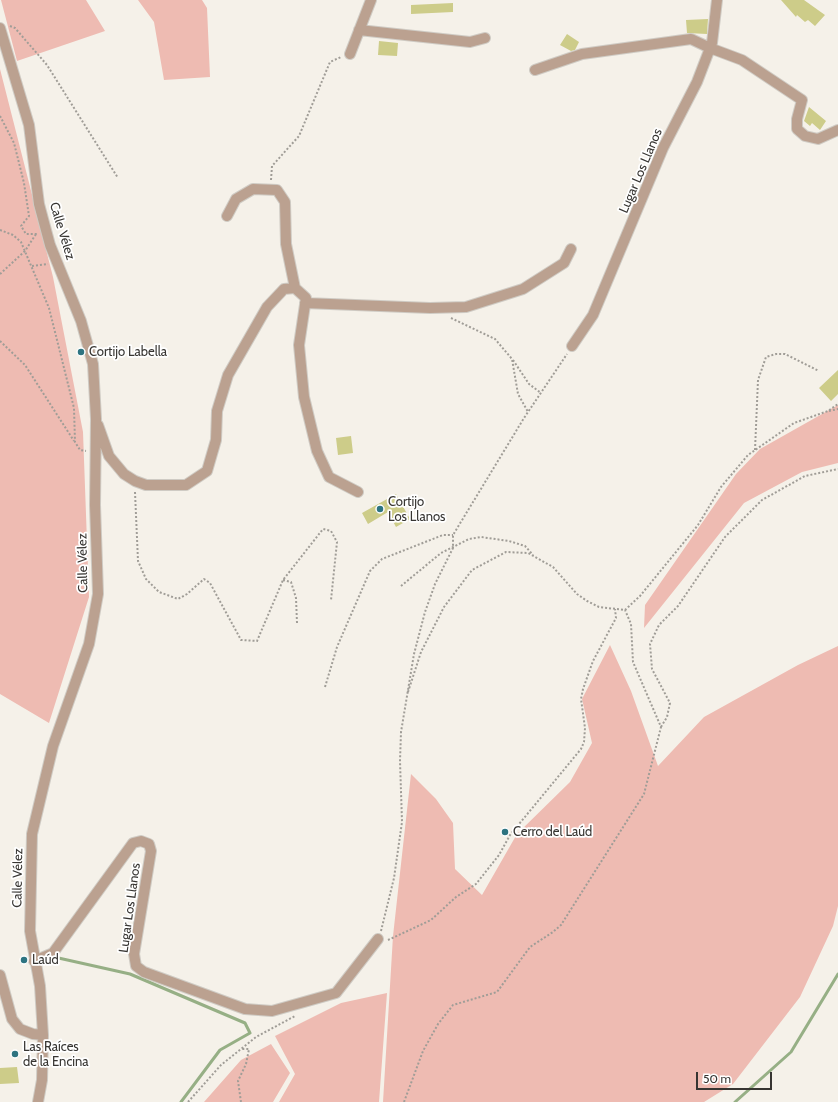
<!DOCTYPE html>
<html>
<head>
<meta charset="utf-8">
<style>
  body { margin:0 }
  #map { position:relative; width:838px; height:1102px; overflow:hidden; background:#f5f1e9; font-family:Cabin,sans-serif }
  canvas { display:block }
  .scale { position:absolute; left:696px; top:1072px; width:76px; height:18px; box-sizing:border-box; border:2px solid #373532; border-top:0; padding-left:5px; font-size:12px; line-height:14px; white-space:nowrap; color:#373532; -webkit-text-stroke:3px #fff; paint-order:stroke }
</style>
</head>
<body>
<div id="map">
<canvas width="838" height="1102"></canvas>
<div class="scale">50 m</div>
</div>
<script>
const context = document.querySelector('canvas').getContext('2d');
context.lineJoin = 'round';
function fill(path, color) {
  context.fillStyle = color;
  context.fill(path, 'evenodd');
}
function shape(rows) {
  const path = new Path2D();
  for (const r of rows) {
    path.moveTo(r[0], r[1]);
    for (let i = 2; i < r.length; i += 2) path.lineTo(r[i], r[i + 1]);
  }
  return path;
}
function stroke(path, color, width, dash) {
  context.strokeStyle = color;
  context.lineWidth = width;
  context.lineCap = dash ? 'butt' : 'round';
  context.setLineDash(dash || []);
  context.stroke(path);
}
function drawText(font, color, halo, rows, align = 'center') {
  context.font = font + ' Cabin,sans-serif';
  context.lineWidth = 3.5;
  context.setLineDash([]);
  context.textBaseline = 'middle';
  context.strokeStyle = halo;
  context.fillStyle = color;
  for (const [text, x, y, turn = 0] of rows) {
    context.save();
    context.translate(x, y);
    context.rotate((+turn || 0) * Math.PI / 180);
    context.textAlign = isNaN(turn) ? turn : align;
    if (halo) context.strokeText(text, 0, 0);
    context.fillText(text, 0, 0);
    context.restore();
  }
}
fill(shape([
  [1,0,86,0,105,31,17,61],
  [138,0,202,0,207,8,210,77,164,80,154,22],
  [0,69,53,277,83,432,89,597,49,723,0,694],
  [838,405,838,463,802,472,744,503,644,628,645,605,736,474,760,449],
  [610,645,631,691,658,766,704,717,798,665,838,646,838,906,833,926,800,997,733,1084,704,1102,383,1102,393,936,411,774,436,799,453,823,455,869,482,895,517,834,570,782,592,743,582,699],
  [387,993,379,1102,279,1102,295,1074,275,1036,341,1003],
  [271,1044,290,1073,273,1102,204,1102,241,1060]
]), '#eebbb2');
stroke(shape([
  [54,957,130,974,245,1023,250,1033,220,1050,181,1102],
  [735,1102,791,1052,838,974]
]), '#96af85', 3);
fill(shape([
  [781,0,804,0,825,15,815,26,808,20,805,22,797,15,796,17],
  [453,3,453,12,411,14,411,5],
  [708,19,707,34,687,33,686,20],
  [567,34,579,42,575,50,571,51,560,45],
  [379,41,398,43,397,56,378,55],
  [809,107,826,121,820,130,812,123,810,126,804,121],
  [838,370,838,394,831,401,819,388],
  [351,436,353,453,338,455,336,438],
  [396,494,410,519,396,527,388,512,368,524,362,513],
  [17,1067,19,1083,0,1084,0,1068]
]), '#cdcc89');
const minor = shape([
  [0,28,29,125,39,204,50,245,81,321,93,364,96,419,95,505,98,594,89,644,53,746,32,834,30,931,40,986,43,1035,42,1080,38,1102],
  [359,30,470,42,485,38],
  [350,54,371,0],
  [535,70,582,54,691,39,710,48,742,60,802,100,797,119,797,129,805,136,818,139,838,130],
  [227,216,236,199,253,189,277,190,285,202,286,244,295,288],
  [305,303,430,308,466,307,523,289,564,263,571,249],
  [572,346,593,315,663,148,697,82,712,43,717,0],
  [98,425,109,456,124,474,135,481,146,485,186,485,207,471,216,440,217,411,228,375,267,307,284,289,295,288,306,298,299,345,304,397,317,451,329,477,358,492],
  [34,961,53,953,133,843,141,841,149,844,151,851,134,954,136,966,144,972,245,1009,272,1011,336,993,378,939],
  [0,975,12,1019,20,1029,33,1034,43,1035]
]);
stroke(minor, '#cfcbc4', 12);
stroke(shape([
  [10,26,15,28,47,65,118,178],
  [0,116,14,143,24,183,29,216,21,226,26,234,37,234],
  [271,180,272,166,299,136,330,62,341,57],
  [0,230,13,235,21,242,49,308,74,408,75,442,80,450,86,451],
  [32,266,48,264],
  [0,274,25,251,36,234],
  [451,318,495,339,512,359,518,394,528,412],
  [0,341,25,365,74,441],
  [513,360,529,384,541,393],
  [829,411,838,409],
  [755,450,758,380,766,357,776,354,785,354,819,371],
  [135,492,138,561,146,579,159,592,178,599,187,594,204,579,210,583,241,640,257,641,283,580,323,529,331,531,337,542,331,600],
  [283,580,291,582,296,598,297,623],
  [401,586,441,553,469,539,481,537,509,541,525,546,533,555],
  [325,687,337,647,370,571,382,559,443,535,453,535],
  [408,692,421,652,444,607,472,570,506,552,528,553,553,567,577,594,587,601,599,607,625,610,640,596,698,525,721,487,748,455,794,423,828,411,838,404],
  [661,727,667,717,670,703,652,669,650,644,659,625,678,606,725,537,762,500,805,476,838,469],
  [381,931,394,878,402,822,400,761,401,732,414,654,425,612,435,584,453,548,453,535,524,418,567,354],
  [388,940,431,920,456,897,476,884,499,855,510,835,581,749,584,742,585,728,581,699,583,689,593,661,616,618,615,609],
  [188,1102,221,1065,256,1037,295,1016],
  [241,1102,238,1081,246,1064,249,1049,242,1049],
  [404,1102,423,1051,438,1024,453,1005,497,992,530,947,553,932,561,925,644,794,661,727,633,662,631,624,625,610]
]), '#a09d97', 2, [2, 2]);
stroke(minor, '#bba190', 10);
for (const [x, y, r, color] of [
  [81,352,4,"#2d7481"],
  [380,509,4,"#2d7481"],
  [505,832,4,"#2d7481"],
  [24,960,4,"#2d7481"],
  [15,1054,4,"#2d7481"]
]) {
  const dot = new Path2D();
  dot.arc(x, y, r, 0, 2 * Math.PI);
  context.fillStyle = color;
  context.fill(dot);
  stroke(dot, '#fff', 1.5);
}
drawText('13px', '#373532', '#fff', [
  ["Lugar Los Llanos",641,171,-67],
  ["Calle Vélez",62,231,73],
  ["Calle Vélez",83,563,-91],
  ["Calle Vélez",18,878,-89],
  ["Lugar Los Llanos",130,908,-82]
]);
drawText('13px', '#373532', '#fff', [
  ["Cortijo Labella",89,352],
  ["Cortijo",388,502],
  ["Los Llanos",388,517],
  ["Cerro del Laúd",513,832],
  ["Laúd",32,960],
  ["Las Raíces",23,1047],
  ["de la Encina",23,1062]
], 'left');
</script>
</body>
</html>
